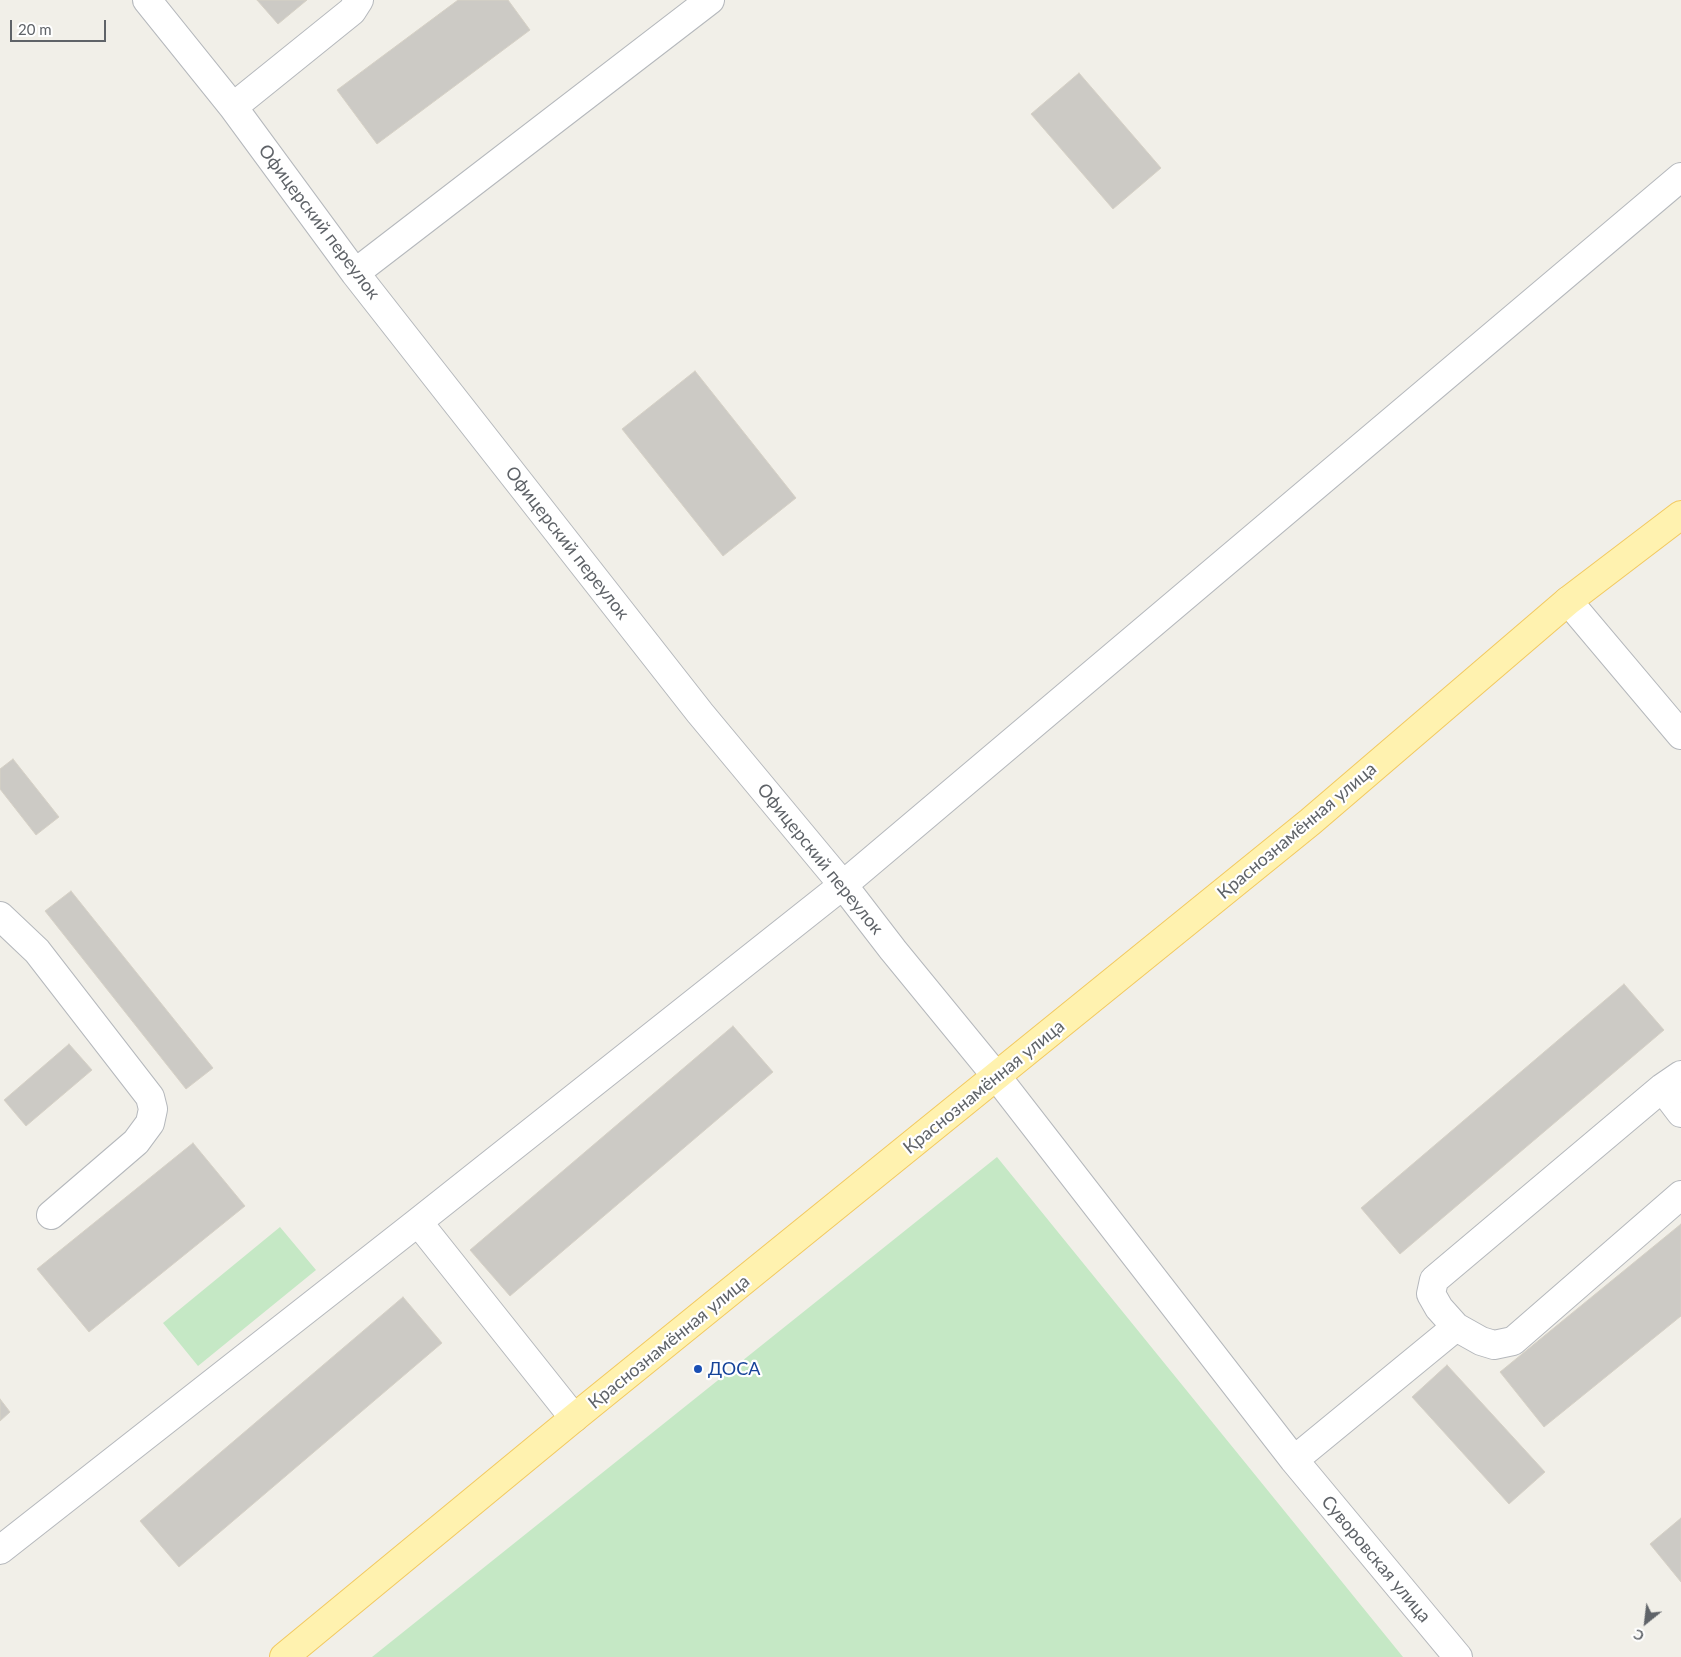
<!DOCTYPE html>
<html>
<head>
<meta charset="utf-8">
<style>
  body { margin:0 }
  #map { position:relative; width:1681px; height:1657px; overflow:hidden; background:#f1efe8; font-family:Lato,sans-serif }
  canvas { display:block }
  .north { position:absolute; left:1621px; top:1597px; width:50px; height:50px; -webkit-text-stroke:4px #fff; paint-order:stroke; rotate:209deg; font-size:14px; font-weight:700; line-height:20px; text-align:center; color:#5f6368 }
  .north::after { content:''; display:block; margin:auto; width:18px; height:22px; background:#5f6368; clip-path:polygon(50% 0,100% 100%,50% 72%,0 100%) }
  .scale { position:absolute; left:10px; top:20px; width:96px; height:22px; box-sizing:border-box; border:2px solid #5f6368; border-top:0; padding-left:6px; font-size:15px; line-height:18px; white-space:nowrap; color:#5f6368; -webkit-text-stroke:4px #fff; paint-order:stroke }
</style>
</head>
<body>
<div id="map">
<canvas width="1681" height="1657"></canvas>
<div class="north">С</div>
<div class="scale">20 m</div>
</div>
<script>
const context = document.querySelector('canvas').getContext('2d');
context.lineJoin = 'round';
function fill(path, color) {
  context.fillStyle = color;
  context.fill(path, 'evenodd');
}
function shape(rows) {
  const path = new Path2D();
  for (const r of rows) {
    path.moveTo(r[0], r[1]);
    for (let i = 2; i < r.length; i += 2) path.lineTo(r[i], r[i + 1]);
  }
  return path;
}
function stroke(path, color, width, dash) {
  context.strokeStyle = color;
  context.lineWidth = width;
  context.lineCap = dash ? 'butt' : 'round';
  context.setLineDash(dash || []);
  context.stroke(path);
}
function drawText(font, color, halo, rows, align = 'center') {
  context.font = font + ' Lato,sans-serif';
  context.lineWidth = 4.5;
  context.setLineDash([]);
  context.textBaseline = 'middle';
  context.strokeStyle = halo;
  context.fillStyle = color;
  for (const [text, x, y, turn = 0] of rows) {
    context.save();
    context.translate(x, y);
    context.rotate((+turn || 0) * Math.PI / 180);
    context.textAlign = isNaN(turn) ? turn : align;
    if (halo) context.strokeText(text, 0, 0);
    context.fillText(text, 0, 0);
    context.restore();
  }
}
fill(shape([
  [997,1157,1403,1657,372,1657],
  [280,1227,316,1270,198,1366,163,1323]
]), '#c5e8c5');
const building = shape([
  [257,0,307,0,278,24,257,0],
  [458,0,508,0,530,30,377,144,337,90,458,0],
  [1079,73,1161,168,1113,209,1031,114,1079,73],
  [695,371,796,498,723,556,622,429,695,371],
  [13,759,59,817,36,835,0,789,0,769,13,759],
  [71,891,213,1068,186,1089,45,911,71,891],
  [1624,984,1664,1030,1400,1254,1361,1208,1624,984],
  [733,1026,773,1072,510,1296,470,1250,733,1026],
  [69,1044,92,1070,26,1126,4,1100,69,1044],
  [193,1143,245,1206,89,1332,37,1269,193,1143],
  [1681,1224,1681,1316,1544,1427,1500,1372,1681,1224],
  [403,1297,442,1343,179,1567,140,1521,403,1297],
  [1447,1365,1545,1472,1509,1504,1412,1397,1447,1365],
  [0,1399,10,1412,0,1421,0,1399],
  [1681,1518,1681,1582,1650,1544,1681,1518]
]);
fill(building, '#cccac5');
stroke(building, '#d6d1c6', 1);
const minor = shape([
  [147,0,233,107,355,273,700,713,843,885,893,950,997,1077,1294,1460,1458,1657],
  [233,107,352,11,359,0],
  [355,273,710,0],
  [1568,601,1681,735],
  [0,916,37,951,150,1097,153,1109,150,1123,136,1142,51,1215],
  [1662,1088,1681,1075],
  [1681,1113,1662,1088,1434,1280,1431,1294,1439,1308,1456,1327,1481,1341,1494,1345,1513,1341,1681,1195],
  [418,1222,574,1418],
  [1294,1460,1456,1327],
  [0,1550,418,1222,843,885,1681,177]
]);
const major = shape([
  [284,1657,574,1418,1310,822,1568,601,1681,515]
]);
stroke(minor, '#b5b8bc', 30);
stroke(major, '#f2c960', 30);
stroke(minor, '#fff', 28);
stroke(major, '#fff2af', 28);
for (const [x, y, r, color] of [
  [698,1369,5,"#1a4fb4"]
]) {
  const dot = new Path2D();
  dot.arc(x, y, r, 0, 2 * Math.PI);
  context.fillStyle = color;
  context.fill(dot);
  stroke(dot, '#fff', 2);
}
drawText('18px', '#5f6368', '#fff', [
  ["Офицерский переулок",319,222,53],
  ["Офицерский переулок",567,543,52],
  ["Краснознамённая улица",1297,831,-40],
  ["Офицерский переулок",820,859,51],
  ["Краснознамённая улица",984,1087,-39],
  ["Краснознамённая улица",669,1342,-39],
  ["Суворовская улица",1376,1559,50]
]);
drawText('18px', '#164399', '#fff', [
  ["ДОСА",708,1369]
], 'left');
</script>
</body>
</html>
